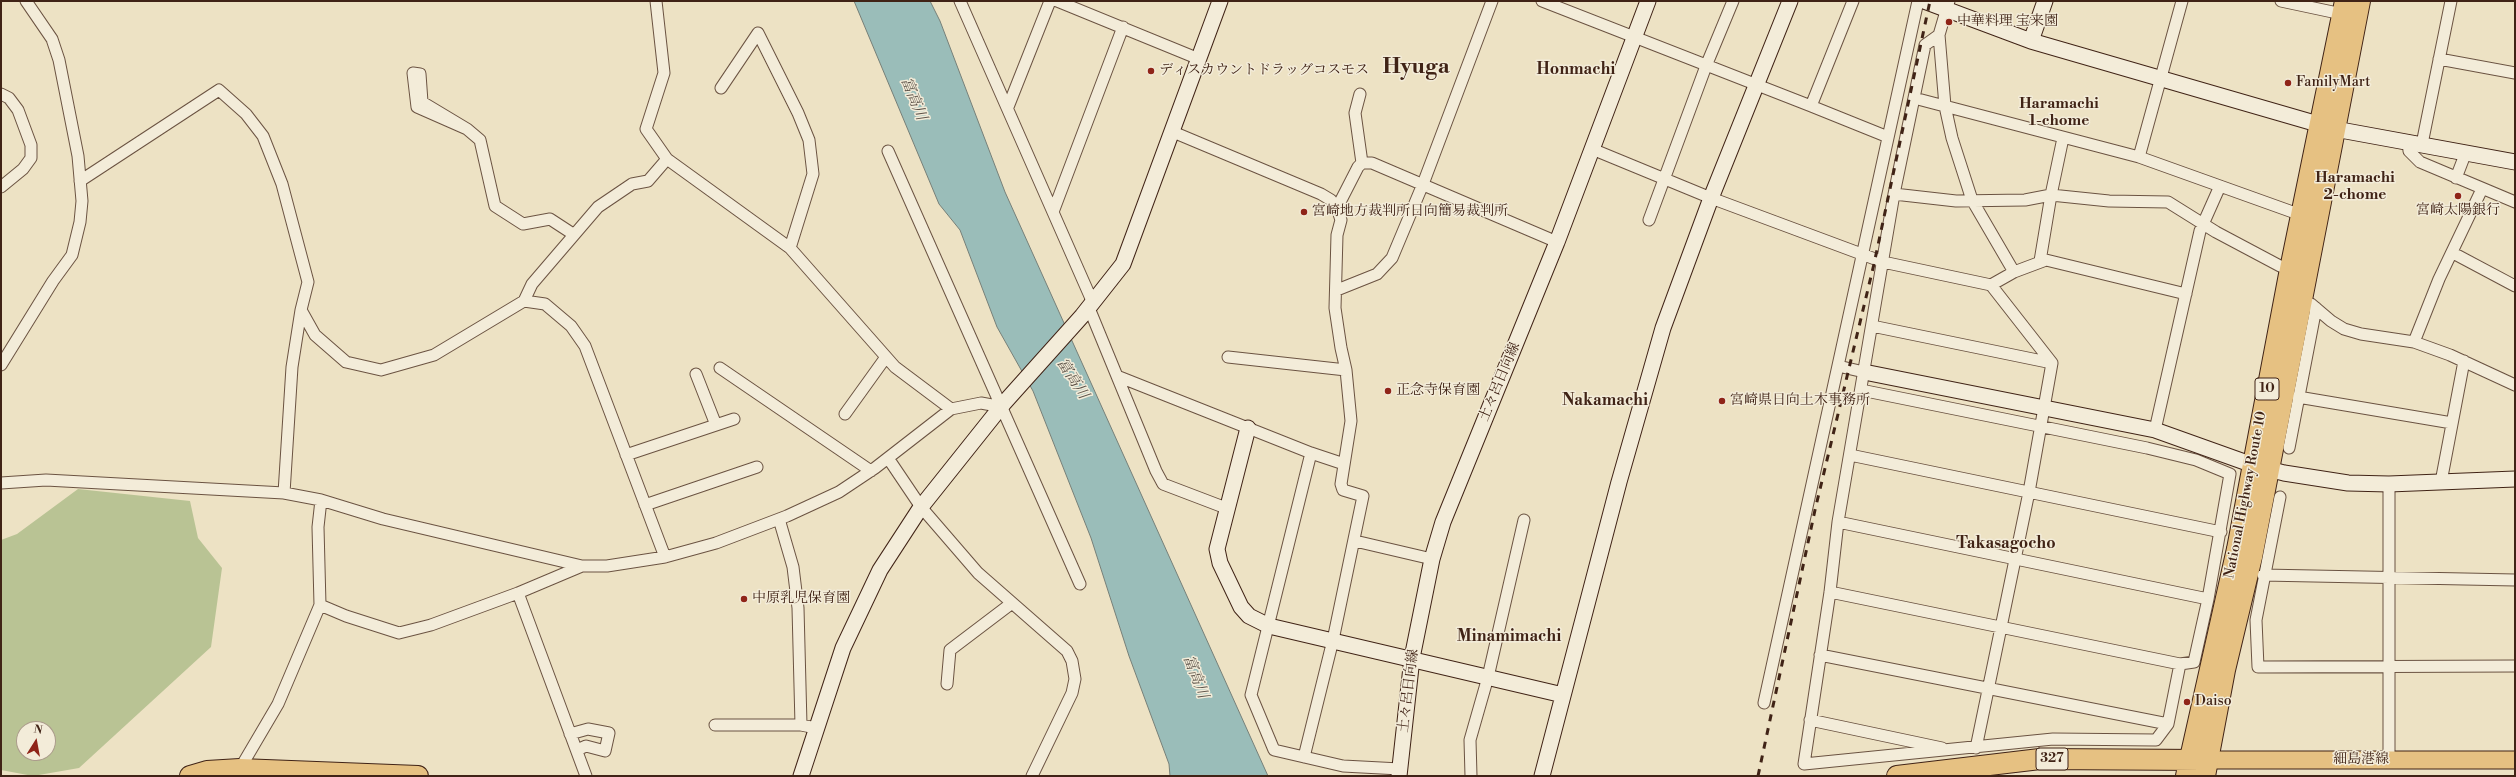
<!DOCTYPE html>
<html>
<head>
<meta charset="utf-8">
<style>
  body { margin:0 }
  #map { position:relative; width:2516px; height:777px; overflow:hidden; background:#ede2c4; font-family:"Libre Bodoni",serif }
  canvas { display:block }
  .frame { position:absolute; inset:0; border:2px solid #402316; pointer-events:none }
  .north { position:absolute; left:16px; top:721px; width:40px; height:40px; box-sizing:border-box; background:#f3ecd9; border:1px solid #ab9c8b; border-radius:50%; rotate:11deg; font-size:11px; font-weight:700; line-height:16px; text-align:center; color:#402316 }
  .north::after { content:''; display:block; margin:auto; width:14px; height:18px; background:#8f2418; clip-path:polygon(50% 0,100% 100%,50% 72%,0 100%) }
</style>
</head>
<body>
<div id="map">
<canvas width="2516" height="777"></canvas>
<div class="frame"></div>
<div class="north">N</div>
</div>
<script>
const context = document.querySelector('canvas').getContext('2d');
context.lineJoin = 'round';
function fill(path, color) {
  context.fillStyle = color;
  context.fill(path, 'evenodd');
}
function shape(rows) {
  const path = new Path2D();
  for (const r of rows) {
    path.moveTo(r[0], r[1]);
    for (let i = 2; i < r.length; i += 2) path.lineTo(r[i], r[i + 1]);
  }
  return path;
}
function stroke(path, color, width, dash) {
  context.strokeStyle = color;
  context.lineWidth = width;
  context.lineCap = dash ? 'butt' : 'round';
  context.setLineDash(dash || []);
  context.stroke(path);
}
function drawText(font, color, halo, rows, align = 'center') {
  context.font = font + ' "Libre Bodoni","Noto Serif JP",serif';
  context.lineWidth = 3;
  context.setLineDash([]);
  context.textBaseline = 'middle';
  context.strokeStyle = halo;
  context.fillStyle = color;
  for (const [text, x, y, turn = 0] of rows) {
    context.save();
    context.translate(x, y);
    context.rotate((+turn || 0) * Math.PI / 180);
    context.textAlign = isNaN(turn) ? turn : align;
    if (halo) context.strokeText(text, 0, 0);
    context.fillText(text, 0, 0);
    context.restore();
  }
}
fill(shape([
  [78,489,190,501,198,538,222,568,211,647,79,768,33,776,1,770,1,540,17,534],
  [24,729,48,729,48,753,24,753]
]), '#b9c394');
const water = shape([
  [854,1,930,1,940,21,1005,192,1268,776,1170,776,1169,764,1129,656,1091,538,1033,391,997,327,960,230,939,204,854,1]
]);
fill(water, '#9abdb9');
stroke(water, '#767f78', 1);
const street = shape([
  [656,1,664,73,646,129,667,159,790,248,895,367,951,409],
  [960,1,1093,303],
  [1057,1,1199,59],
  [1542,1,1811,106,1853,1],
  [1949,1,1939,35,1945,106,1952,138,1972,200,2014,272,2046,260,2186,294],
  [2281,1,2342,14],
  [2439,59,2515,73],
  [721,88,758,33,798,113,809,140,813,174,790,248],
  [1,94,9,98,18,110,31,145,31,158,23,169,1,187],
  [1360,94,1355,113,1362,163],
  [1914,98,2139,157,2301,215],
  [1811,106,1888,137],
  [1008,107,1050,1],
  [467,129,417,107,413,73,420,74,422,102,467,129,480,140,495,206,523,224,550,219,573,234],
  [1173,132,1321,194,1331,200,1337,208,1341,220,1337,235,1335,308,1341,348,1346,370,1351,421,1341,484,1343,490,1363,496,1333,640,1304,757],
  [2408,141,2409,151,2420,162,2515,202],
  [2422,144,2451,1],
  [1592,149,1711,198,1883,262,1991,285,2052,363,2029,492,1976,748],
  [888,151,1080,584],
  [2139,157,2182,1],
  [2456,178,2466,152],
  [80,181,219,90,246,114,263,136,282,184,308,282,301,310,315,335,346,362,381,370,434,355,524,301,532,284,598,207,632,184,648,181,667,159],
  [1894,194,1925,45,1939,35],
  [1337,208,1358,167,1362,163,1372,163,1557,242],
  [1053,212,1123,27],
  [1649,220,1706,66,1733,1],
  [2453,253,2515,286],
  [2040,261,2051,195,2063,138],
  [1991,285,2014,272],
  [1337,290,1377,274,1392,258,1423,184,1492,1],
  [524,301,545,304,571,326,585,346,665,557],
  [2300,301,2311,304,2331,321,2344,329,2361,334,2414,342,2450,355,2515,385],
  [1089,308,1156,471,1163,484,1226,508],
  [1872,326,2052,363],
  [2414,342,2439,279,2482,189],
  [1228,357,1346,370],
  [1,365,53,281,72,255,80,222,82,201,78,156,59,60,52,39,26,1],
  [1838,366,1864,372],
  [720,368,871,471],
  [696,374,716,425],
  [1117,376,1311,453,1344,464],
  [2298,397,2452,423],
  [845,414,886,357],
  [2155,430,2200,231,2220,186],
  [2289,448,2316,308],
  [1311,453,1251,695,1274,750,1343,766,1400,769],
  [626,455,734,419],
  [1850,455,2221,532],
  [888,458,921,507,978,573,1067,651,1072,661,1075,679,1072,693,1032,776],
  [2441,482,2464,361],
  [1,483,46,480,284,493,321,500,383,519,582,566,607,566,665,557,716,543,787,516,839,492,875,468,951,409,981,403,1003,407],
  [2389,484,2389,760],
  [284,493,292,367,301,310],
  [2280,497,2256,620,2258,667,2515,666],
  [645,505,757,467],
  [779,519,793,567,798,608,801,725,816,728],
  [1838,522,2208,599],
  [1355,541,1432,559],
  [2263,575,2515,580],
  [1830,592,2180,664,2194,662,2208,599,2230,474,2196,460,2147,448,1861,390],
  [518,593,586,776],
  [320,605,346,616,399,633,431,625,518,593,582,566],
  [1820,655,2168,724],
  [2180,664,2168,724,2156,740,2053,739,1804,764,1830,592,1838,522,1894,194,1956,201,2025,200,2051,195,2109,201,2168,202,2216,232,2280,266,2290,269],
  [947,684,950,650,1012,603],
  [1764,703,1918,1],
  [1810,720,1942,748],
  [715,725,801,725],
  [570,734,588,729,609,733,605,751,586,746,577,750],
  [238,772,278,704,320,605,318,527,321,500],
  [1471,776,1470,740,1488,677,1524,520]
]);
const secondary = shape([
  [1924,1,2031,41,2335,129,2515,162],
  [2031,41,2045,1],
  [1864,372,2155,430,2253,465,2284,473,2348,483,2389,484,2515,479],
  [1248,428,1217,549,1220,563,1241,607,1249,616,1269,626,1563,695],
  [801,776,843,648,880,570,921,507,1004,403,1082,316,1123,264,1220,1],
  [1399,776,1412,658,1432,559,1443,522,1557,242,1648,1],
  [1542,776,1619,482,1663,328,1711,198,1790,1]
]);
const primary = shape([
  [2208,760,2515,760]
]);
const highway = shape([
  [190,776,207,771,240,769,418,776],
  [1897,776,2040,759,2202,760],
  [2186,776,2237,549,2290,269,2345,1],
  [2205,776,2225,670,2252,557,2360,1]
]);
stroke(street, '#6b5342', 13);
stroke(secondary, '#402316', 17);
stroke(primary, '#402316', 19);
stroke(highway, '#402316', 22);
stroke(street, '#f3ecd9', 11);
stroke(secondary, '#f3ecd9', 15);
stroke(primary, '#e6c182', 17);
stroke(highway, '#e6c182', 20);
stroke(shape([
  [1758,776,1815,510,1874,264,1930,1]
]), '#402316', 3, [7, 7]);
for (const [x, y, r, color] of [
  [1949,22,4,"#8f2418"],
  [1151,71,4,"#8f2418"],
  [2288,83,4,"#8f2418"],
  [2458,196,4,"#8f2418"],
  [1304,212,4,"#8f2418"],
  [1388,391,4,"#8f2418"],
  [1722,401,4,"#8f2418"],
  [744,599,4,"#8f2418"],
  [2187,702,4,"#8f2418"]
]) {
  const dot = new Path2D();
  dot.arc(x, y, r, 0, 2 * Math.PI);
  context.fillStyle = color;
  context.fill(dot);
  stroke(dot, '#f3ecd9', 1.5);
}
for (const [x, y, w] of [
  [2267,389,24],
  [2052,759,32]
]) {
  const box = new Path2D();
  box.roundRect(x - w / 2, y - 11, w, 22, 3);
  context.fillStyle = '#f3ecd9';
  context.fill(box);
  stroke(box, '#402316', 1);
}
drawText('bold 13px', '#402316', null, [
  ["10",2267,389],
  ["327",2052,759]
]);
drawText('14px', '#402316', '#f3ecd9', [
  ["中華料理 宝来園",1957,22],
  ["ディスカウントドラッグコスモス",1159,71],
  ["FamilyMart",2296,83],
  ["宮崎太陽銀行",2458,211,"center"],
  ["宮崎地方裁判所日向簡易裁判所",1312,212],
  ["正念寺保育園",1396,391],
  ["宮崎県日向土木事務所",1730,401],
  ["中原乳児保育園",752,599],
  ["Daiso",2195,702]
], 'left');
drawText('14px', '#402316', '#f3ecd9', [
  ["土々呂日向線",1500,382,-67],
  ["National Highway Route 10",2246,495,-79],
  ["土々呂日向線",1409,691,-83],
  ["細島港線",2361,760]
]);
drawText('italic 15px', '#5b5147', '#f3ecd9', [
  ["富高川",913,99,68],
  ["富高川",1072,379,57],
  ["富高川",1195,677,69]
]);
drawText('bold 15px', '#402316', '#f3ecd9', [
  ["Haramachi",2059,104],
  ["1-chome",2059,121],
  ["Haramachi",2355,178],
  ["2-chome",2355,195]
]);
drawText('bold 16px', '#402316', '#f3ecd9', [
  ["Honmachi",1576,70],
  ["Nakamachi",1605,401],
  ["Takasagocho",2006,544],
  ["Minamimachi",1509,637]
]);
drawText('bold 22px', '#402316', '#f3ecd9', [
  ["Hyuga",1416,68]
]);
</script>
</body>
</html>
